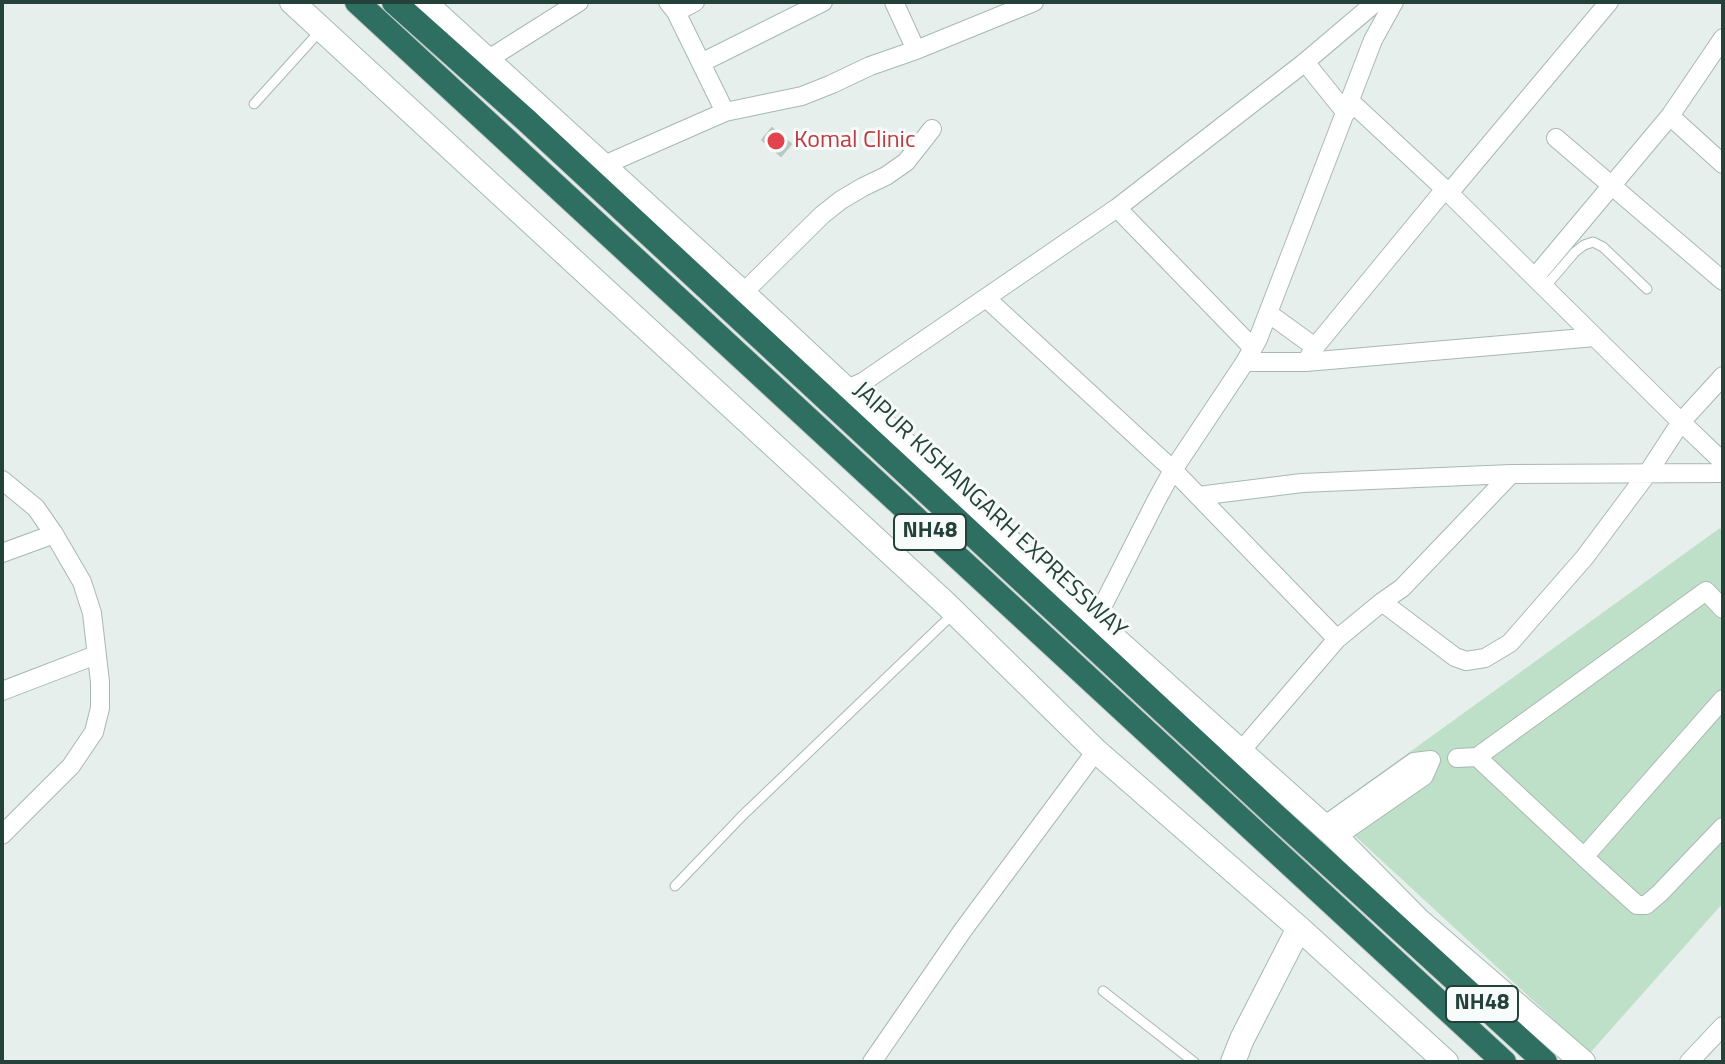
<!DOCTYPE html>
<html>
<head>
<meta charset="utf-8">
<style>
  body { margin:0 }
  #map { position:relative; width:1725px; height:1064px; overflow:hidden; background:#e6efeb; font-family:"Titillium Web",sans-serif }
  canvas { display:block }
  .frame { position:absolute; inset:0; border:4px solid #24423a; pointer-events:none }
</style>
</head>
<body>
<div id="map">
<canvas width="1725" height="1064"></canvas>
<div class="frame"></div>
</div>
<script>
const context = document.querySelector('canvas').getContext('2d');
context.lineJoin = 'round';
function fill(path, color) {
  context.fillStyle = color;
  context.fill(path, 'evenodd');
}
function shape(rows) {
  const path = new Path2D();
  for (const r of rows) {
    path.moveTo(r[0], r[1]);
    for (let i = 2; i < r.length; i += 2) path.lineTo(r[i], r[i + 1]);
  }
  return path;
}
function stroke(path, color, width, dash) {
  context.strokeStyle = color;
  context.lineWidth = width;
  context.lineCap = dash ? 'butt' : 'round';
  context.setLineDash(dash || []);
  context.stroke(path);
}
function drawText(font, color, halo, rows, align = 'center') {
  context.font = font + ' "Titillium Web",sans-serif';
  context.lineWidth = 6;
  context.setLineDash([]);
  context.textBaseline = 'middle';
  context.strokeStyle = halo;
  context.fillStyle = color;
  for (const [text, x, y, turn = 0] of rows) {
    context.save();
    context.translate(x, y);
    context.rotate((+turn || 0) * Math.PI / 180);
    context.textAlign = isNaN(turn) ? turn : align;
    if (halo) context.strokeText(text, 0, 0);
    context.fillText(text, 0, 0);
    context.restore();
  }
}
fill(shape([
  [1720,528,1723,533,1723,903,1590,1053,1328,811]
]), '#bfe0c8');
const building = shape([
  [772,128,791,144,781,156,762,140,772,128]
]);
fill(building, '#bbcac4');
stroke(building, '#b8c9c2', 2);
const lane = shape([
  [254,104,320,31],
  [1545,287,1575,252,1584,245,1593,242,1603,247,1647,289],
  [675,886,742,816,954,613],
  [1103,991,1194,1062]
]);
const street = shape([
  [894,2,916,50,1034,2],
  [676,12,695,2],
  [487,60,579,2],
  [1305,62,1346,113],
  [701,63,823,2],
  [1350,101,1449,193,1681,422,1723,462],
  [725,112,802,96,832,84,870,66,916,50],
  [1670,116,1723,164],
  [1556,138,1723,281],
  [602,166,725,112,676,12,668,2],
  [1449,193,1609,2],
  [1117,208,1253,348],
  [1535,277,1670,116,1723,38],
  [743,293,822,215,841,200,863,187,886,176,906,162,932,129],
  [986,298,1173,470,1337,639],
  [1268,313,1315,347],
  [1245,362,1306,362,1595,337],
  [1306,362,1315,347,1445,189],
  [847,389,863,382,1117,208,1304,63,1376,2],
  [2,480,36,508,54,534,82,582,92,613,100,682,100,708,94,732,71,766,2,835],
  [1198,496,1302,483,1511,474,1723,473],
  [2,553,54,534],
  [1382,602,1455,657,1466,661,1485,658,1510,643,1585,557,1647,474,1681,422,1723,376],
  [1095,621,1156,501,1173,470,1245,362,1258,339,1373,40,1394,2],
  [2,691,96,655],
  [1240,752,1337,639,1382,602,1402,588,1511,474],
  [1477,757,1584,857,1723,699],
  [1457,758,1477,757,1706,591,1723,609],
  [1324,826,1414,762,1431,760,1424,776,1336,837],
  [1584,857,1637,905,1646,905,1660,893,1723,827],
  [872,1062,963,930,1096,751],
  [1689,1062,1723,1026]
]);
const secondary = shape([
  [292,2,945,603,1096,751,1299,928,1446,1062],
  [424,2,743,293,1095,621,1336,837,1417,919,1583,1062],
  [1233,1062,1242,1039,1299,928]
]);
const highway = shape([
  [357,2,1504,1062],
  [394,2,526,120,1277,817,1545,1062]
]);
stroke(lane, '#a8b8b2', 11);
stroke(street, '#a8b8b2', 20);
stroke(secondary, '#a4bbb3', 26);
stroke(highway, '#c2cac8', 26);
stroke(lane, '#fff', 9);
stroke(street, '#fff', 18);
stroke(secondary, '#fff', 24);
stroke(highway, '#2f6f62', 24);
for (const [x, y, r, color] of [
  [776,141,10,"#e0444e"]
]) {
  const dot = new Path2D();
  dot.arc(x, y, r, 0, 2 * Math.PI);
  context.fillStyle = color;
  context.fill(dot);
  stroke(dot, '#f7fbf9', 3);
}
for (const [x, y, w] of [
  [930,532,72],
  [1482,1004,72]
]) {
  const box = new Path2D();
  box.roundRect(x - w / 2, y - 18, w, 36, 6);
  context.fillStyle = '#f7fbf9';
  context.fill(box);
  stroke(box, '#24423a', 2);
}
drawText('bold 22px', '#24423a', null, [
  ["NH48",930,532],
  ["NH48",1482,1004]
]);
drawText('24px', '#be3a42', '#f7fbf9', [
  ["Komal Clinic",794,141]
], 'left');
drawText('24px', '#24423a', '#f7fbf9', [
  ["JAIPUR KISHANGARH EXPRESSWAY",989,511,43]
]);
</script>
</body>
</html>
